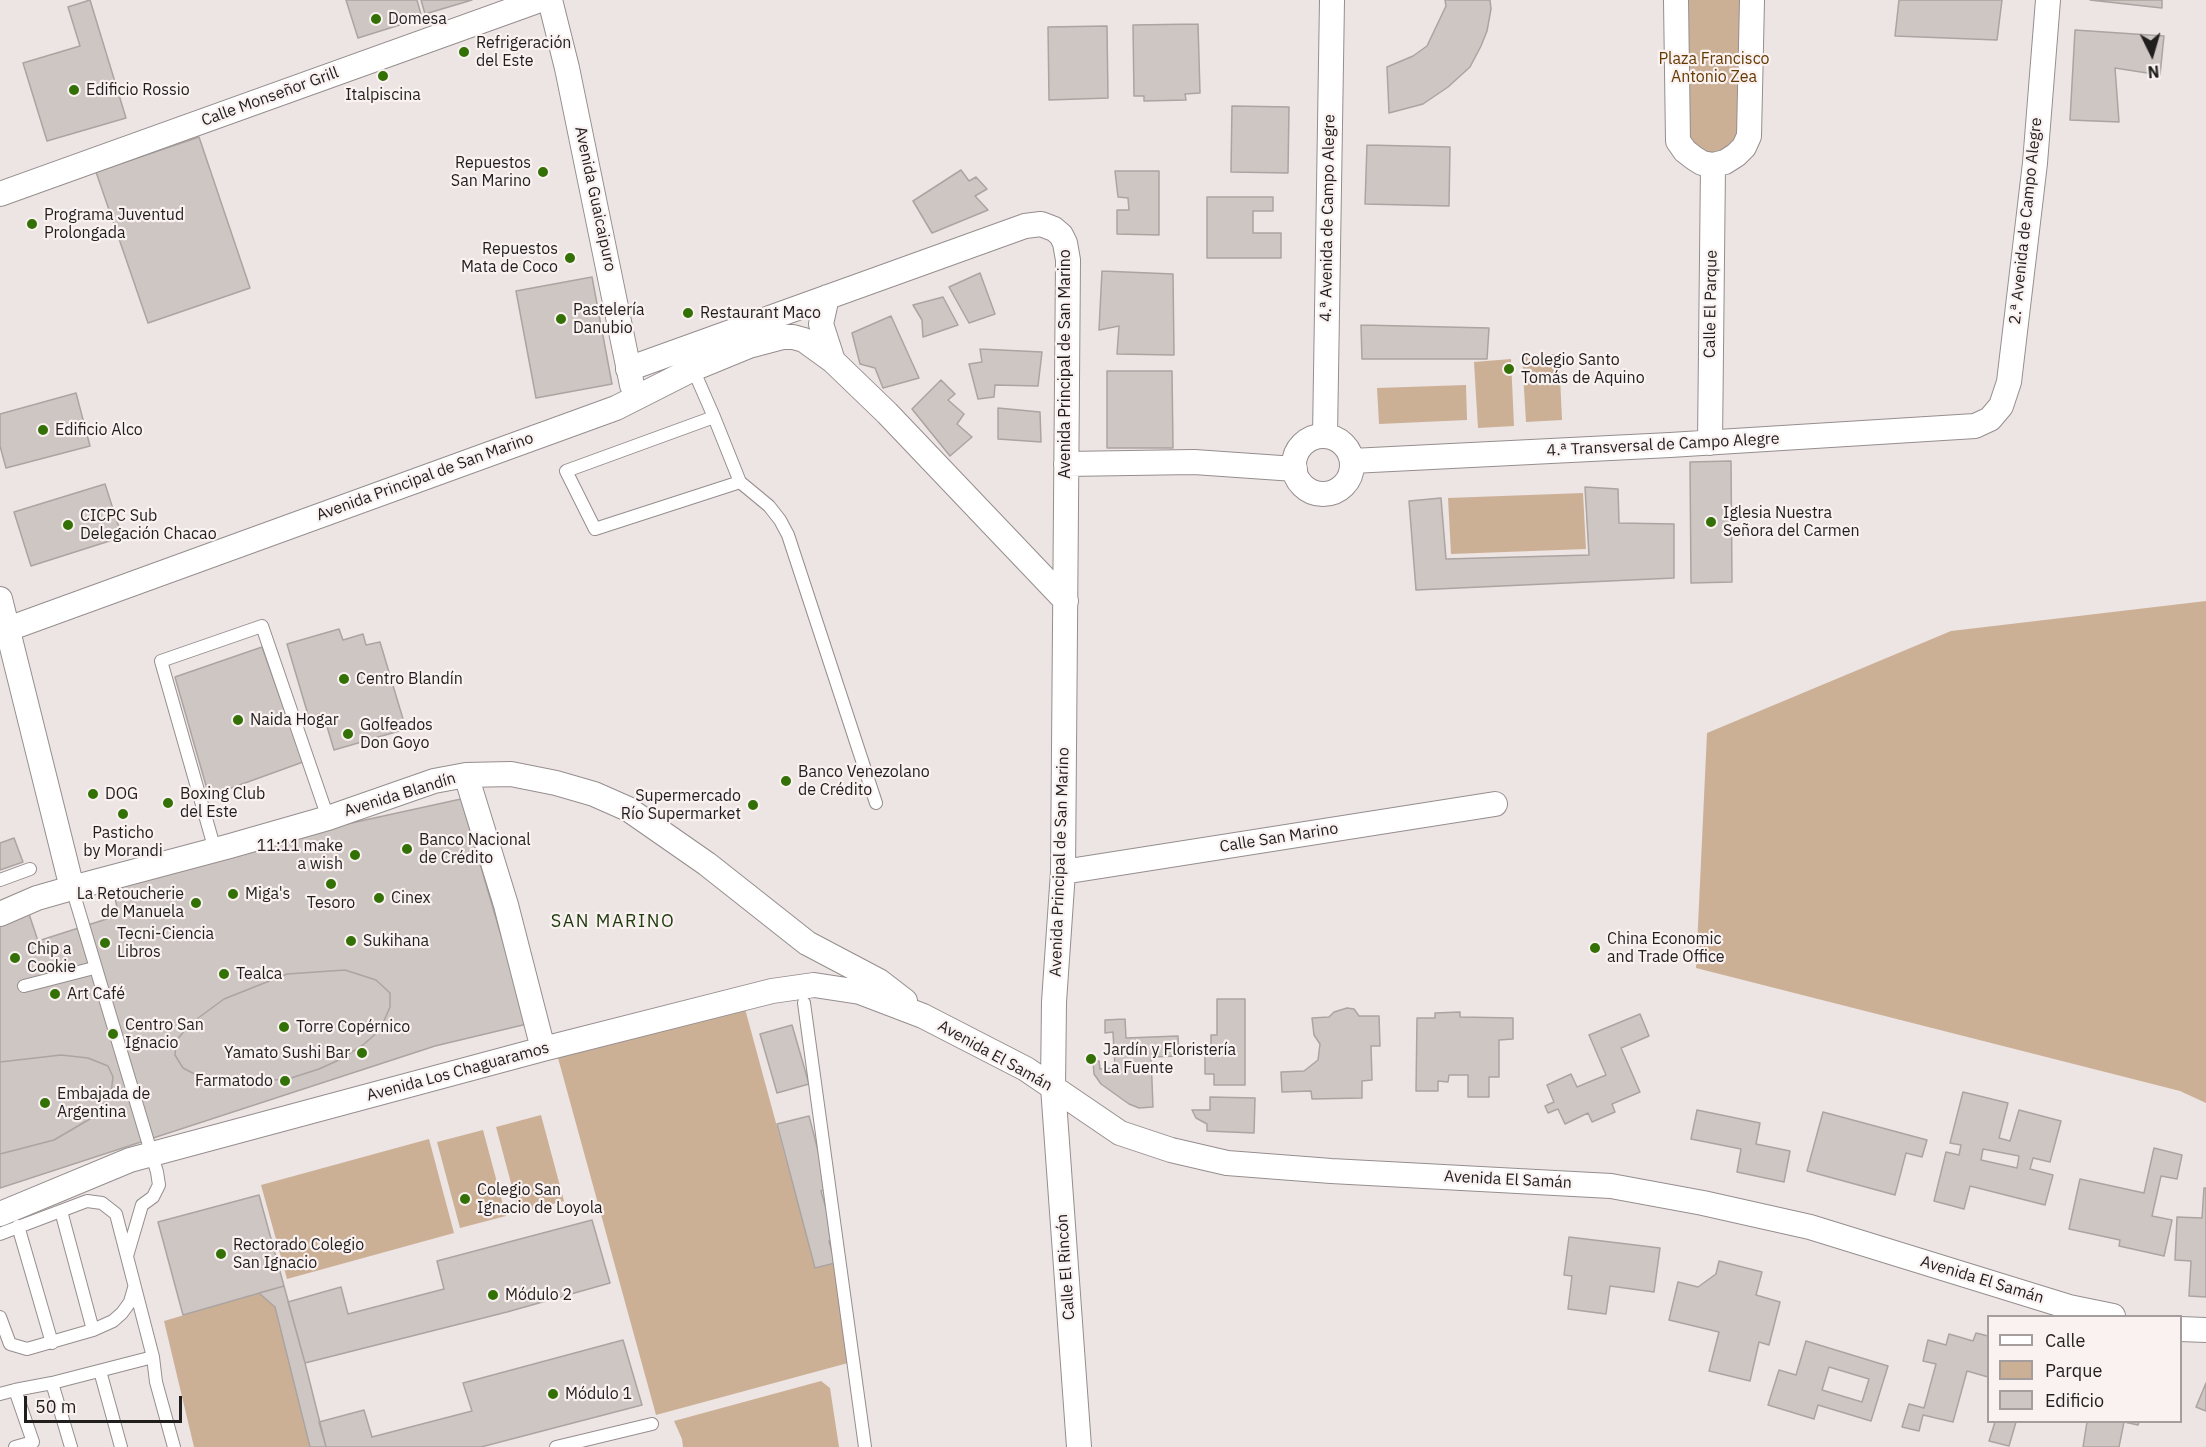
<!DOCTYPE html>
<html>
<head>
<meta charset="utf-8">
<style>
  body { margin:0 }
  #map { position:relative; width:2206px; height:1447px; overflow:hidden; background:#ede4e4; font-family:"IBM Plex Sans",sans-serif }
  canvas { display:block }
  .legend { position:absolute; left:1987px; top:1315px; width:195px; height:108px; box-sizing:border-box; background:#faf1f1; border:2px solid #a39d9d; margin:0; padding:8px 10px; list-style:none; font-size:18px; color:#211e1e }
  .legend li { display:flex; align-items:center; gap:12px; height:30px }
  .legend b { width:30px; border:2px solid #a39d9d }
  .north { position:absolute; left:2122px; top:24px; width:60px; height:60px; -webkit-text-stroke:4px #faf1f1; paint-order:stroke; rotate:175deg; font-size:16px; font-weight:700; line-height:24px; text-align:center; color:#211e1e }
  .north::after { content:''; display:block; margin:auto; width:21px; height:27px; background:#211e1e; clip-path:polygon(50% 0,100% 100%,50% 72%,0 100%) }
  .scale { position:absolute; left:24px; top:1396px; width:158px; height:27px; box-sizing:border-box; border:3px solid #211e1e; border-top:0; padding-left:8px; font-size:18px; line-height:21px; white-space:nowrap; color:#211e1e; -webkit-text-stroke:4px #faf1f1; paint-order:stroke }
</style>
</head>
<body>
<div id="map">
<canvas width="2206" height="1447"></canvas>
<ul class="legend">
<li><b style="height:8px;background:#fff"></b>Calle</li>
<li><b style="height:16px;background:#ccb096"></b>Parque</li>
<li><b style="height:16px;background:#cec6c3"></b>Edificio</li>
</ul>
<div class="north">N</div>
<div class="scale">50 m</div>
</div>
<script>
const context = document.querySelector('canvas').getContext('2d');
context.lineJoin = 'round';
function fill(path, color) {
  context.fillStyle = color;
  context.fill(path, 'evenodd');
}
function shape(rows) {
  const path = new Path2D();
  for (const r of rows) {
    if (r.length === 3) {
      path.moveTo(r[0] + r[2], r[1]);
      path.arc(r[0], r[1], r[2], 0, 2 * Math.PI);
      continue;
    }
    path.moveTo(r[0], r[1]);
    for (let i = 2; i < r.length; i += 2) path.lineTo(r[i], r[i + 1]);
  }
  return path;
}
function stroke(path, color, width, dash) {
  context.strokeStyle = color;
  context.lineWidth = width;
  context.lineCap = dash ? 'butt' : 'round';
  context.setLineDash(dash || []);
  context.stroke(path);
}
function drawText(font, color, halo, rows, align = 'center') {
  context.font = font + ' "IBM Plex Sans",sans-serif';
  context.lineWidth = 4.5;
  context.setLineDash([]);
  context.textBaseline = 'middle';
  context.strokeStyle = halo;
  context.fillStyle = color;
  for (const [text, x, y, turn = 0] of rows) {
    context.save();
    context.translate(x, y);
    context.rotate((+turn || 0) * Math.PI / 180);
    context.textAlign = isNaN(turn) ? turn : align;
    if (halo) context.strokeText(text, 0, 0);
    context.fillText(text, 0, 0);
    context.restore();
  }
}
fill(shape([
  [1676,0,1752,0,1736,155,1685,151],
  [1559,354,1562,420,1526,422,1522,356],
  [1511,359,1514,426,1478,428,1474,362],
  [1466,385,1467,420,1379,424,1377,388],
  [1583,493,1586,549,1451,554,1448,498],
  [2206,601,2206,1103,2180,1091,1696,968,1707,733,1951,631],
  [744,1005,815,1267,835,1263,848,1363,656,1415,558,1058],
  [541,1115,564,1201,519,1213,496,1127],
  [483,1130,506,1216,460,1228,437,1142],
  [429,1139,454,1233,287,1279,261,1185],
  [259,1293,275,1307,310,1447,194,1447,164,1321],
  [821,1381,830,1388,839,1447,683,1447,682,1439,674,1421]
]), '#ccb096');
const building = shape([
  [90,0,126,118,47,141,23,63,80,46,68,7,90,0],
  [346,0,417,0,422,18,358,38,346,0],
  [421,0,472,0,425,14,421,0],
  [1445,0,1490,0,1491,9,1487,31,1481,46,1470,67,1448,87,1423,104,1389,113,1387,67,1413,56,1427,46,1446,6,1445,0],
  [1899,0,2002,0,1997,40,1895,36,1899,0],
  [2090,0,2162,0,2162,8,2090,0],
  [1198,24,1200,93,1185,94,1186,100,1144,101,1144,96,1134,96,1133,25,1198,24],
  [1107,26,1108,98,1049,100,1048,27,1107,26],
  [2075,30,2164,36,2160,75,2115,68,2119,122,2070,120,2075,30],
  [1232,106,1289,107,1288,173,1231,172,1232,106],
  [199,137,250,288,148,323,96,172,199,137],
  [1367,145,1450,147,1449,206,1365,204,1367,145],
  [961,170,969,181,976,177,987,189,975,196,988,210,932,233,913,201,961,170],
  [1115,171,1159,171,1159,235,1117,234,1117,210,1129,210,1128,198,1118,197,1115,171],
  [1207,197,1273,197,1273,211,1253,211,1253,233,1281,233,1281,258,1207,258,1207,197],
  [1102,271,1173,274,1174,355,1117,354,1119,326,1099,330,1102,271],
  [980,273,995,314,969,323,949,287,980,273],
  [592,277,612,384,536,398,516,291,592,277],
  [943,297,958,325,923,337,922,320,913,305,943,297],
  [891,316,919,378,883,388,875,368,860,364,852,333,891,316],
  [1361,325,1489,328,1487,359,1362,359,1361,325],
  [980,349,1042,352,1038,386,995,385,994,397,978,399,969,364,982,362,980,349],
  [1107,371,1172,371,1173,448,1107,448,1107,371],
  [941,380,955,394,948,400,964,414,957,424,972,437,950,456,912,409,941,380],
  [76,393,90,446,6,468,0,446,0,414,76,393],
  [998,408,1040,412,1041,442,998,439,998,408],
  [1731,461,1732,582,1691,583,1690,462,1731,461],
  [105,484,122,537,31,566,14,512,105,484],
  [1585,487,1618,489,1619,523,1674,524,1674,578,1416,590,1409,501,1441,498,1446,559,1589,555,1585,487],
  [339,629,343,640,363,634,366,645,380,642,406,729,334,750,323,713,309,718,287,644,339,629],
  [262,647,303,762,209,796,175,677,262,647],
  [461,799,527,1024,435,1046,0,1188,0,1154,54,1140,95,1116,111,1094,113,1077,108,1066,88,1058,61,1055,0,1062,0,926,29,914,38,941,119,915,111,882,283,838,461,799],
  [345,970,376,980,390,993,390,1007,380,1030,363,1045,339,1060,319,1069,291,1078,251,1083,204,1079,183,1068,175,1055,176,1041,190,1024,224,999,287,974,345,970],
  [14,838,23,862,0,870,0,843,14,838],
  [345,970,376,980,390,993,390,1007,380,1030,363,1045,339,1060,319,1069,291,1078,251,1083,204,1079,183,1068,175,1055,176,1041,190,1024,224,999,287,974,345,970],
  [1217,999,1245,999,1245,1085,1214,1085,1214,1074,1205,1074,1205,1050,1211,1050,1211,1035,1217,1035,1217,999],
  [1347,1008,1354,1009,1359,1016,1379,1016,1380,1046,1371,1046,1372,1080,1362,1081,1362,1098,1312,1099,1311,1091,1282,1092,1281,1072,1304,1071,1318,1060,1320,1044,1314,1035,1312,1018,1329,1017,1334,1012,1347,1008],
  [1460,1012,1460,1017,1513,1018,1513,1039,1499,1040,1499,1077,1489,1077,1489,1097,1468,1097,1468,1075,1449,1075,1448,1082,1438,1081,1438,1091,1416,1091,1417,1018,1435,1018,1435,1013,1460,1012],
  [1640,1014,1649,1036,1621,1048,1640,1092,1612,1104,1615,1112,1592,1122,1588,1113,1565,1124,1558,1109,1548,1113,1545,1106,1554,1102,1547,1085,1571,1074,1577,1087,1606,1075,1589,1035,1640,1014],
  [1125,1019,1126,1038,1178,1036,1179,1056,1151,1057,1153,1107,1139,1108,1129,1104,1101,1084,1094,1074,1093,1061,1099,1061,1100,1069,1115,1068,1113,1032,1105,1033,1105,1020,1125,1019],
  [792,1025,809,1084,777,1093,760,1034,792,1025],
  [61,1055,88,1058,108,1066,113,1077,111,1094,104,1105,95,1116,54,1140,0,1154,0,1062,61,1055],
  [1963,1092,2008,1103,1999,1138,2010,1141,2019,1110,2061,1121,2050,1162,2033,1158,2030,1169,2053,1175,2045,1205,1970,1186,1964,1209,1934,1201,1946,1152,1959,1155,1961,1145,1950,1143,1963,1092],
  [1983,1149,2019,1156,2017,1168,1981,1160,1983,1149],
  [1210,1097,1255,1098,1254,1133,1207,1131,1207,1124,1196,1118,1192,1110,1210,1110,1210,1097],
  [1697,1110,1760,1123,1756,1144,1790,1151,1784,1182,1737,1172,1741,1149,1691,1139,1697,1110],
  [1823,1112,1927,1140,1922,1157,1906,1153,1895,1195,1807,1171,1823,1112],
  [809,1116,828,1189,821,1191,835,1239,829,1241,835,1263,815,1268,777,1124,809,1116],
  [2154,1148,2182,1155,2177,1179,2161,1176,2152,1216,2172,1220,2164,1256,2119,1246,2120,1240,2069,1229,2080,1179,2144,1193,2154,1148],
  [2204,1188,2206,1188,2206,1297,2189,1296,2191,1261,2175,1260,2177,1217,2202,1218,2204,1188],
  [259,1195,284,1286,183,1315,158,1222,259,1195],
  [592,1220,610,1283,507,1312,305,1363,288,1302,341,1287,348,1314,444,1289,437,1261,592,1220],
  [1569,1237,1660,1248,1654,1292,1610,1286,1606,1314,1568,1309,1572,1276,1564,1275,1569,1237],
  [1719,1261,1762,1272,1756,1295,1780,1302,1769,1345,1759,1342,1750,1381,1709,1371,1719,1332,1669,1320,1678,1282,1698,1287,1716,1274,1719,1261],
  [284,1286,305,1363,326,1447,310,1447,275,1307,259,1293,284,1286],
  [1976,1333,1988,1336,1988,1377,1967,1371,1953,1422,1923,1415,1919,1431,1902,1427,1909,1404,1924,1408,1936,1364,1923,1361,1928,1340,1946,1345,1949,1334,1973,1341,1976,1333],
  [623,1340,642,1405,481,1447,326,1447,319,1422,364,1410,372,1437,472,1411,463,1383,623,1340],
  [1806,1341,1888,1366,1871,1421,1818,1405,1814,1419,1768,1405,1779,1370,1796,1375,1806,1341],
  [1829,1367,1869,1379,1862,1402,1822,1390,1829,1367],
  [2206,1383,2206,1411,2196,1407,2206,1383],
  [1995,1422,2016,1422,2009,1446,1989,1441,1995,1422],
  [2087,1422,2139,1422,2138,1425,2124,1422,2119,1447,2083,1447,2087,1422]
]);
fill(building, '#cec6c3');
stroke(building, '#aba4a1', 1.5);
const service = shape([
  [693,369,714,417,740,482,595,529,566,471,714,417],
  [740,482,769,506,780,520,788,535,876,803],
  [215,850,161,661,262,626,328,818],
  [0,880,30,869],
  [72,888,157,1172,159,1185,153,1197,142,1205,127,1256],
  [24,986,94,968],
  [804,1003,865,1447],
  [61,1211,93,1330],
  [18,1226,52,1343],
  [0,1234,87,1201,102,1203,116,1214,153,1357],
  [0,1317,10,1344,27,1349,93,1330,113,1321,122,1313,130,1302,134,1288],
  [100,1371,121,1447],
  [52,1383,71,1447],
  [0,1394,15,1390],
  [15,1447,33,1442,15,1390,52,1383,153,1357,156,1382,174,1447],
  [556,1447,652,1424]
]);
const minor = shape([
  [550,0,567,68,632,385],
  [1676,0,1678,141,1685,151,1694,158,1702,163,1713,165,1725,162,1736,155,1744,147,1749,136,1752,0],
  [0,194,540,0],
  [827,297,821,324,833,361,887,413,1066,601],
  [628,369,1025,226,1041,224,1054,229,1061,235,1065,243,1068,260,1063,872,1054,1002,1053,1087,1079,1447],
  [1325,436,1332,0],
  [1323,465,29],
  [1710,443,1713,165],
  [1352,461,1670,445,1975,426,1990,419,2001,406,2009,382,2035,163,2048,0],
  [1066,464,1194,462,1295,469],
  [0,599,72,888],
  [8,629,616,408,693,369,749,346,783,337,793,337,804,340,833,361],
  [466,775,506,905,543,1049],
  [1063,872,1495,804],
  [0,914,37,898,72,888,230,846,328,818,434,781,466,775,511,774,556,783,594,794,628,809,707,864,807,943,879,981,905,1001],
  [0,1214,130,1160,543,1049,772,991,814,985,860,992,923,1016,1026,1069,1120,1133,1171,1150,1227,1163,1331,1171,1611,1186,1703,1203,1810,1227,2069,1307,2113,1316],
  [2180,1329,2206,1330]
]);
stroke(service, '#968e8e', 14);
stroke(minor, '#968e8e', 26);
stroke(service, '#fff', 12);
stroke(minor, '#fff', 24);
for (const [x, y, r, color] of [
  [376,19,6,"#337106"],
  [464,52,6,"#337106"],
  [383,76,6,"#337106"],
  [74,90,6,"#337106"],
  [543,172,6,"#337106"],
  [32,224,6,"#337106"],
  [570,258,6,"#337106"],
  [688,313,6,"#337106"],
  [561,319,6,"#337106"],
  [1509,369,6,"#337106"],
  [43,430,6,"#337106"],
  [1711,522,6,"#337106"],
  [68,525,6,"#337106"],
  [344,679,6,"#337106"],
  [238,720,6,"#337106"],
  [348,734,6,"#337106"],
  [786,781,6,"#337106"],
  [93,794,6,"#337106"],
  [168,803,6,"#337106"],
  [753,805,6,"#337106"],
  [123,814,6,"#337106"],
  [407,849,6,"#337106"],
  [355,855,6,"#337106"],
  [331,884,6,"#337106"],
  [233,894,6,"#337106"],
  [379,898,6,"#337106"],
  [196,903,6,"#337106"],
  [351,941,6,"#337106"],
  [105,943,6,"#337106"],
  [1595,948,6,"#337106"],
  [15,958,6,"#337106"],
  [224,974,6,"#337106"],
  [55,994,6,"#337106"],
  [284,1027,6,"#337106"],
  [113,1034,6,"#337106"],
  [362,1053,6,"#337106"],
  [1091,1059,6,"#337106"],
  [285,1081,6,"#337106"],
  [45,1103,6,"#337106"],
  [465,1199,6,"#337106"],
  [221,1254,6,"#337106"],
  [493,1295,6,"#337106"],
  [553,1394,6,"#337106"]
]) {
  const dot = new Path2D();
  dot.arc(x, y, r, 0, 2 * Math.PI);
  context.fillStyle = color;
  context.fill(dot);
  stroke(dot, '#faf1f1', 2);
}
drawText('16px', '#211e1e', '#faf1f1', [
  ["Domesa",388,19],
  ["Refrigeración",476,43],
  ["del Este",476,61],
  ["Edificio Rossio",86,90],
  ["Italpiscina",383,95,"center"],
  ["Repuestos",531,163,"right"],
  ["San Marino",531,181,"right"],
  ["Programa Juventud",44,215],
  ["Prolongada",44,233],
  ["Repuestos",558,249,"right"],
  ["Mata de Coco",558,267,"right"],
  ["Pastelería",573,310],
  ["Danubio",573,328],
  ["Restaurant Maco",700,313],
  ["Colegio Santo",1521,360],
  ["Tomás de Aquino",1521,378],
  ["Edificio Alco",55,430],
  ["Iglesia Nuestra",1723,513],
  ["Señora del Carmen",1723,531],
  ["CICPC Sub",80,516],
  ["Delegación Chacao",80,534],
  ["Centro Blandín",356,679],
  ["Naida Hogar",250,720],
  ["Golfeados",360,725],
  ["Don Goyo",360,743],
  ["Banco Venezolano",798,772],
  ["de Crédito",798,790],
  ["DOG",105,794],
  ["Boxing Club",180,794],
  ["del Este",180,812],
  ["Supermercado",741,796,"right"],
  ["Río Supermarket",741,814,"right"],
  ["Pasticho",123,833,"center"],
  ["by Morandi",123,851,"center"],
  ["Banco Nacional",419,840],
  ["de Crédito",419,858],
  ["11:11 make",343,846,"right"],
  ["a wish",343,864,"right"],
  ["La Retoucherie",184,894,"right"],
  ["de Manuela",184,912,"right"],
  ["Miga's",245,894],
  ["Cinex",391,898],
  ["Tesoro",331,903,"center"],
  ["Tecni-Ciencia",117,934],
  ["Libros",117,952],
  ["China Economic",1607,939],
  ["and Trade Office",1607,957],
  ["Sukihana",363,941],
  ["Chip a",27,949],
  ["Cookie",27,967],
  ["Tealca",236,974],
  ["Art Café",67,994],
  ["Centro San",125,1025],
  ["Ignacio",125,1043],
  ["Torre Copérnico",296,1027],
  ["Jardín y Floristería",1103,1050],
  ["La Fuente",1103,1068],
  ["Yamato Sushi Bar",350,1053,"right"],
  ["Farmatodo",273,1081,"right"],
  ["Embajada de",57,1094],
  ["Argentina",57,1112],
  ["Colegio San",477,1190],
  ["Ignacio de Loyola",477,1208],
  ["Rectorado Colegio",233,1245],
  ["San Ignacio",233,1263],
  ["Módulo 2",505,1295],
  ["Módulo 1",565,1394]
], 'left');
drawText('16px', '#643a02', '#faf1f1', [
  ["Plaza Francisco",1714,59],
  ["Antonio Zea",1714,77]
]);
drawText('16px', '#211e1e', '#faf1f1', [
  ["Calle Monseñor Grill",270,97,-20],
  ["Avenida Guaicaipuro",595,199,78],
  ["4.ª Avenida de Campo Alegre",1328,218,-89],
  ["2.ª Avenida de Campo Alegre",2026,221,-84],
  ["Calle El Parque",1711,304,-89],
  ["Avenida Principal de San Marino",1065,364,-90],
  ["4.ª Transversal de Campo Alegre",1663,445,-3],
  ["Avenida Principal de San Marino",425,477,-20],
  ["Avenida Blandín",400,795,-17],
  ["Calle San Marino",1279,838,-9],
  ["Avenida Principal de San Marino",1060,862,-88],
  ["Avenida El Samán",995,1056,29],
  ["Avenida Los Chaguaramos",458,1072,-15],
  ["Avenida El Samán",1508,1180,3],
  ["Calle El Rincón",1066,1267,-94],
  ["Avenida El Samán",1982,1280,17]
]);
context.letterSpacing = '1.5px';
drawText('18px', '#1d3b0d', '#faf1f1', [
  ["SAN MARINO",613,922]
]);
context.letterSpacing = '0px';
</script>
</body>
</html>
